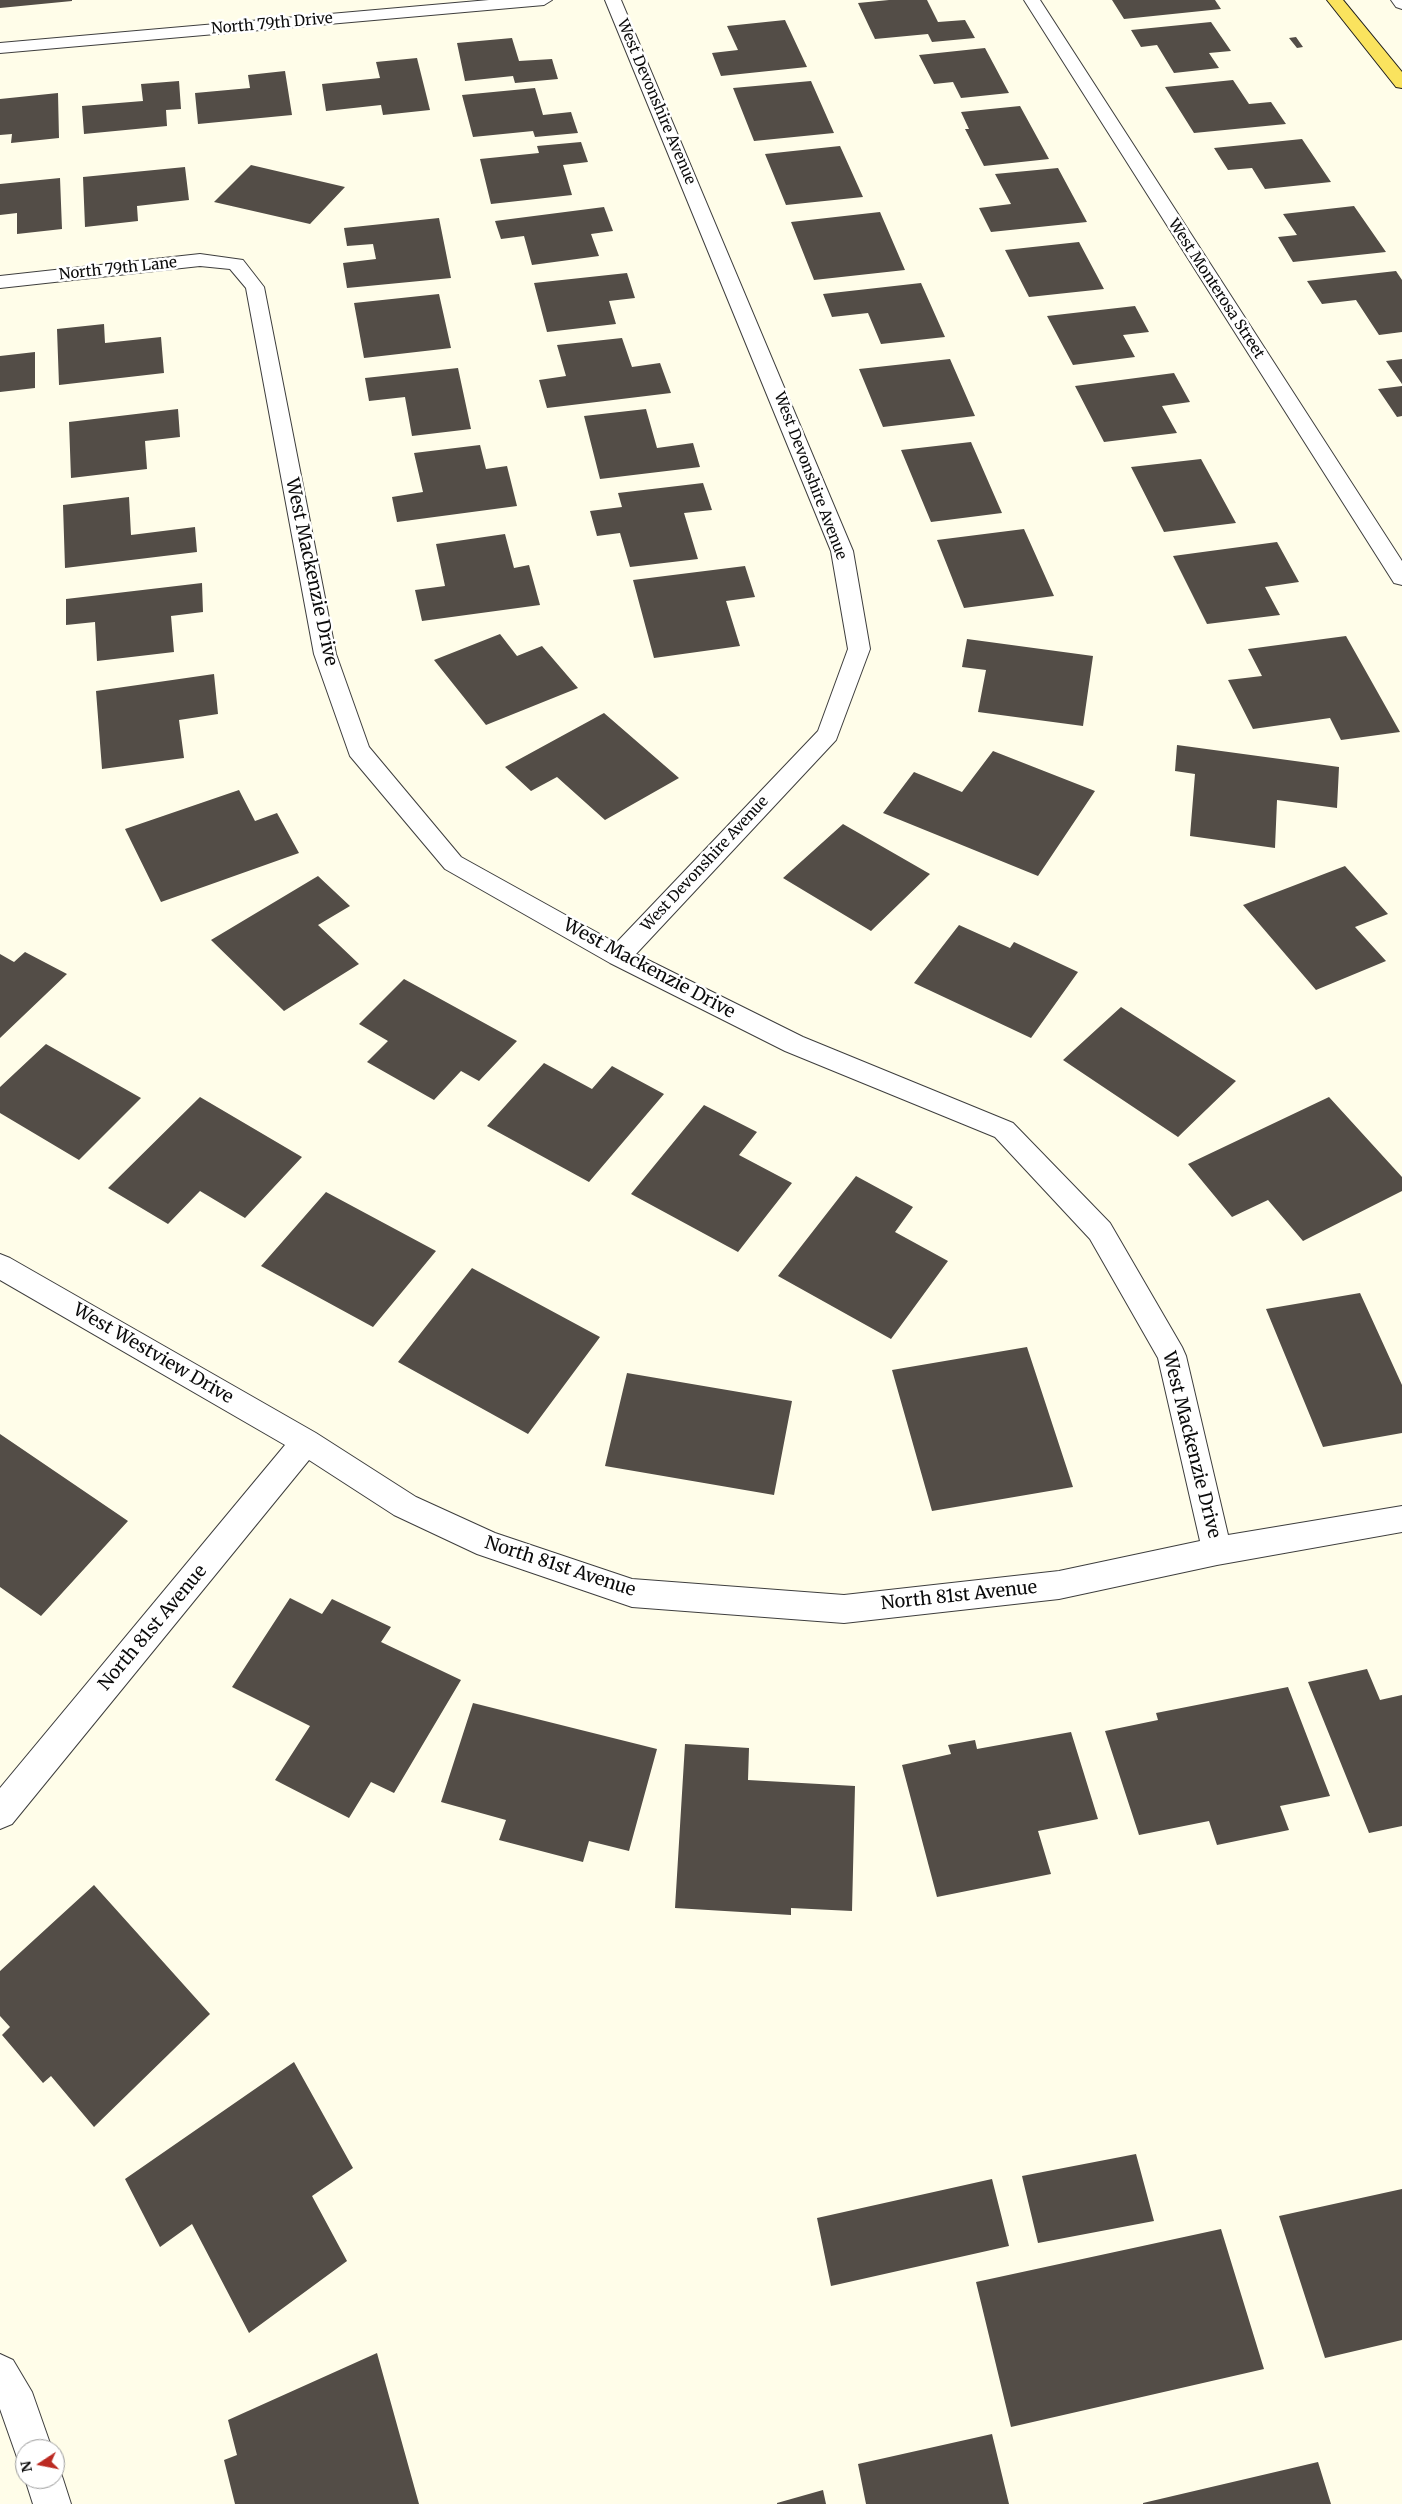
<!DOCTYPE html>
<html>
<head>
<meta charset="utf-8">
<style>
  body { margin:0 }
  #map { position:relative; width:1402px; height:2504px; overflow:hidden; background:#fffde9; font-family:Merriweather,serif }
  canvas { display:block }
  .north { position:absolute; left:15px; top:2439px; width:50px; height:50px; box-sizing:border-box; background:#fff; border:1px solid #9d9d9d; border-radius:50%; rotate:259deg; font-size:14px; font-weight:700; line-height:20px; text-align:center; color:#0b0b0b }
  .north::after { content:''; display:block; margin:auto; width:18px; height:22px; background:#bb2a22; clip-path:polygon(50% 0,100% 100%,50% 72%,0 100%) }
</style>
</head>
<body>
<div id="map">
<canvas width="1402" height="2504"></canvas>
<div class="north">N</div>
</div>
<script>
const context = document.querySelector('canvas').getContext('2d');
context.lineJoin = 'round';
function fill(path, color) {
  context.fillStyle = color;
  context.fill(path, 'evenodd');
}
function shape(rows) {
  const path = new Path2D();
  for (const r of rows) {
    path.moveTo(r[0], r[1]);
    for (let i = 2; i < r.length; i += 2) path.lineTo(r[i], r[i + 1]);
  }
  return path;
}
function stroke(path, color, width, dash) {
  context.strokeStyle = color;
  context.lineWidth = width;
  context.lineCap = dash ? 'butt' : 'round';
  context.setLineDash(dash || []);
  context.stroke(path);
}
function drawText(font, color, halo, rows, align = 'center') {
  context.font = font + ' Merriweather,serif';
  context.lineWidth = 5;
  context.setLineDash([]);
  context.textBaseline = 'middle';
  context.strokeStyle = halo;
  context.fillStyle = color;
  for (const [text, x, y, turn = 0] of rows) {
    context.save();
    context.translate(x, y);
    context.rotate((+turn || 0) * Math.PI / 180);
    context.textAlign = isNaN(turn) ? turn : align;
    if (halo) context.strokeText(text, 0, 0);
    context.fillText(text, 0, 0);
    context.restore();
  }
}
fill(shape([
  [0,0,72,0,72,1,0,8],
  [889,0,927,0,938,22,965,20,975,38,932,42,928,34,875,39,858,3],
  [1112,0,1215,0,1221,9,1124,19],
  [785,20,807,67,721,76,712,53,738,50,727,26],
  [1211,22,1231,51,1209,53,1219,68,1174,73,1157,45,1141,47,1131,30],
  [1296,37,1303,47,1297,48,1289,38],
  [512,38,519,61,552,59,558,79,515,83,513,76,465,81,457,43],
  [985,48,1009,93,961,98,953,82,934,84,919,55],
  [417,58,430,110,383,115,381,105,326,111,322,84,380,78,376,62],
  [285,71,292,115,198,124,195,93,250,88,248,75],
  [1233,80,1249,104,1271,102,1286,124,1194,133,1165,87],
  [179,81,181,109,166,110,167,126,84,134,82,106,143,101,141,84],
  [811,81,834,133,754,141,733,88],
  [535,88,543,115,571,112,578,133,535,137,533,131,473,137,462,95],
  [58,93,59,138,11,143,12,134,0,135,0,99],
  [1020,106,1049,159,984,166,965,129,969,129,961,112],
  [1302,139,1331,182,1265,189,1252,168,1228,170,1214,148],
  [581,142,588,162,563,165,572,195,491,204,480,159,539,153,537,146],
  [840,146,863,197,786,205,765,154],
  [251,165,345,187,310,224,214,202],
  [185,167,189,200,137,206,138,221,85,227,83,177],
  [1058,168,1087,222,991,232,979,208,1011,204,995,174],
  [60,178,62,229,17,234,17,213,0,215,0,184],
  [1354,206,1386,252,1293,262,1278,237,1297,235,1283,214],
  [604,207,613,231,591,234,599,256,532,265,524,236,501,239,495,221],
  [880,212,905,270,814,280,791,222],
  [439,218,451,278,347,288,343,263,376,259,373,244,347,246,344,228],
  [1079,242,1104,289,1029,297,1005,250],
  [1396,271,1402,280,1402,332,1379,335,1356,300,1322,304,1307,281],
  [627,273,635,298,609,301,616,324,547,332,534,283],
  [921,283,945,337,881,344,868,313,832,317,823,294],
  [439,294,451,348,364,358,354,303],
  [1135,306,1149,332,1123,335,1135,357,1073,365,1047,316],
  [104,324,105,343,161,337,164,373,59,385,57,329],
  [622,338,632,367,660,363,671,393,547,408,539,380,566,376,557,345],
  [35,352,35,388,0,392,0,356],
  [950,359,975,416,883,427,859,369],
  [1402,359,1402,384,1386,361],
  [458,368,471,429,412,436,405,397,369,401,365,378],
  [1174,373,1190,402,1162,406,1177,433,1104,442,1075,386],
  [1402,386,1402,416,1397,417,1378,389],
  [178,409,180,437,145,441,147,469,71,478,69,422],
  [646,409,657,448,693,443,700,467,600,479,584,416],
  [971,442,1002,513,931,522,901,450],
  [480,445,486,469,507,466,517,506,397,522,392,497,423,492,414,453],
  [1201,459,1236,523,1164,532,1131,467],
  [703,483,712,510,684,513,698,559,630,567,620,533,597,536,590,511,622,507,618,493],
  [129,497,131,535,195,527,197,552,65,568,63,505],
  [1024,529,1054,596,964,608,937,540],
  [505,534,514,568,529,565,540,605,422,621,415,590,445,586,436,544],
  [1277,542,1299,582,1265,587,1280,615,1207,624,1173,556],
  [745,566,755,597,726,601,740,646,654,658,633,580],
  [202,583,203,612,171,616,174,652,97,661,95,622,66,625,66,599],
  [500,634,517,656,542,646,578,688,486,725,434,660],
  [1346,636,1400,732,1341,740,1330,718,1253,729,1228,680,1262,676,1248,649],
  [967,639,1093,656,1083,726,978,712,986,670,962,667],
  [214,674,218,714,179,720,184,758,102,769,96,691],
  [604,713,679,778,605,820,557,777,531,791,505,767],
  [1177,745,1339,767,1337,808,1277,800,1275,848,1190,836,1195,774,1175,771],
  [993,751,1095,791,1038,876,883,813,914,772,962,792],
  [239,790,255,821,277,813,299,853,161,902,125,829],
  [843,824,930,874,871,931,783,878],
  [1345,866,1388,914,1355,927,1386,961,1316,990,1243,905],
  [318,876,350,906,318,925,359,964,284,1011,211,940],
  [959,925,1010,948,1014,942,1078,972,1031,1038,914,983],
  [25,952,67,974,0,1038,0,954,14,962],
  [404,979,517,1041,479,1081,461,1071,434,1100,367,1062,388,1041,359,1024],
  [1121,1007,1236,1081,1178,1137,1063,1060],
  [46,1044,141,1098,79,1160,0,1113,0,1087],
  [544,1063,592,1089,612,1066,664,1094,589,1182,487,1126],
  [200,1097,302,1157,245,1218,200,1191,168,1224,108,1188],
  [1329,1097,1402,1177,1402,1191,1303,1241,1268,1200,1232,1217,1188,1164],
  [704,1105,757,1132,739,1155,792,1183,738,1252,631,1194],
  [856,1176,913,1207,895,1232,948,1261,891,1339,778,1276],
  [326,1192,436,1251,373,1327,261,1266],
  [472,1268,600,1337,528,1434,398,1362],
  [1360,1293,1402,1385,1402,1433,1323,1447,1266,1309],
  [1027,1347,1073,1487,932,1511,892,1370],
  [627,1373,792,1401,774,1495,605,1466],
  [0,1434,128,1521,41,1616,0,1587],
  [290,1598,322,1614,332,1599,391,1627,381,1642,461,1680,394,1793,371,1782,349,1818,275,1780,310,1726,232,1687],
  [1367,1669,1380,1700,1402,1695,1402,1826,1369,1833,1308,1682],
  [1288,1687,1330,1796,1280,1806,1289,1830,1217,1845,1209,1821,1139,1835,1105,1731,1158,1720,1156,1713],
  [473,1703,657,1749,629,1851,589,1841,583,1862,499,1840,506,1820,441,1802],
  [1071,1732,1098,1819,1038,1831,1051,1874,937,1897,902,1765,951,1754,948,1745,975,1740,977,1749],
  [685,1744,749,1748,748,1780,855,1786,852,1911,791,1908,791,1915,675,1908],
  [94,1885,210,2014,94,2127,51,2076,43,2083,2,2035,10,2027,0,2016,0,1971],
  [294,2062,353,2168,312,2196,347,2261,249,2333,192,2224,160,2247,125,2179],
  [1136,2154,1154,2221,1038,2243,1022,2176],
  [992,2179,1009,2246,831,2286,817,2218],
  [1402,2189,1402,2340,1325,2358,1279,2216],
  [1221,2229,1264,2369,1011,2427,976,2282],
  [377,2353,419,2504,235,2504,224,2460,237,2455,228,2420],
  [992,2434,1009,2504,866,2504,858,2464],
  [1318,2462,1331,2504,1143,2504,1143,2503],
  [823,2490,826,2504,777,2504,777,2503]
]), '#534d47');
const minor = shape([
  [489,0,552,0,544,5,0,53,0,43,489,0],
  [605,0,621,0,853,551,870,649,836,740,636,954,803,1037,1013,1123,1110,1223,1182,1347,1186,1356,1228,1535,1402,1506,1402,1532,1217,1565,1059,1599,844,1623,632,1607,477,1554,394,1515,309,1460,12,1824,0,1829,0,1788,285,1445,0,1280,0,1254,10,1258,316,1433,416,1497,495,1533,632,1579,844,1595,1059,1571,1200,1541,1158,1358,1090,1239,995,1137,785,1051,610,963,445,869,350,756,314,654,246,288,230,269,200,266,0,288,0,276,200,254,243,260,264,287,336,654,369,747,461,857,616,943,818,731,848,649,831,551,605,0],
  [1024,0,1040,0,1402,561,1402,585,1394,583,1024,0],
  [1391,0,1402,0,1402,9,1396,7,1391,0],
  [0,2354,13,2360,32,2392,52,2449,25,2449,25,2465,19,2463,0,2409,0,2354],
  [55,2464,58,2465,63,2479,71,2504,33,2504,25,2479,25,2478,55,2479,55,2464]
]);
const major = shape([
  [1327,0,1343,0,1402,72,1402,88,1396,87,1327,0]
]);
stroke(minor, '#3e3e3e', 2);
stroke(major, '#1c1c1c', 2);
fill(minor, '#fff');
fill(major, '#fae35e');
drawText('15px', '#0b0b0b', '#fff', [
  ["North 79th Drive",272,24,-5],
  ["West Devonshire Avenue",656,102,67],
  ["North 79th Lane",118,269,-6],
  ["West Monterosa Street",1216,289,57],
  ["West Devonshire Avenue",810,476,69],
  ["West Devonshire Avenue",705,864,-47]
]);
drawText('18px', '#0b0b0b', '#fff', [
  ["West Mackenzie Drive",311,572,78],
  ["West Mackenzie Drive",649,969,28],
  ["West Westview Drive",153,1354,30],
  ["West Mackenzie Drive",1191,1445,76],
  ["North 81st Avenue",560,1567,18],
  ["North 81st Avenue",959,1596,-6],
  ["North 81st Avenue",153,1628,-50]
]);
</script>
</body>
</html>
